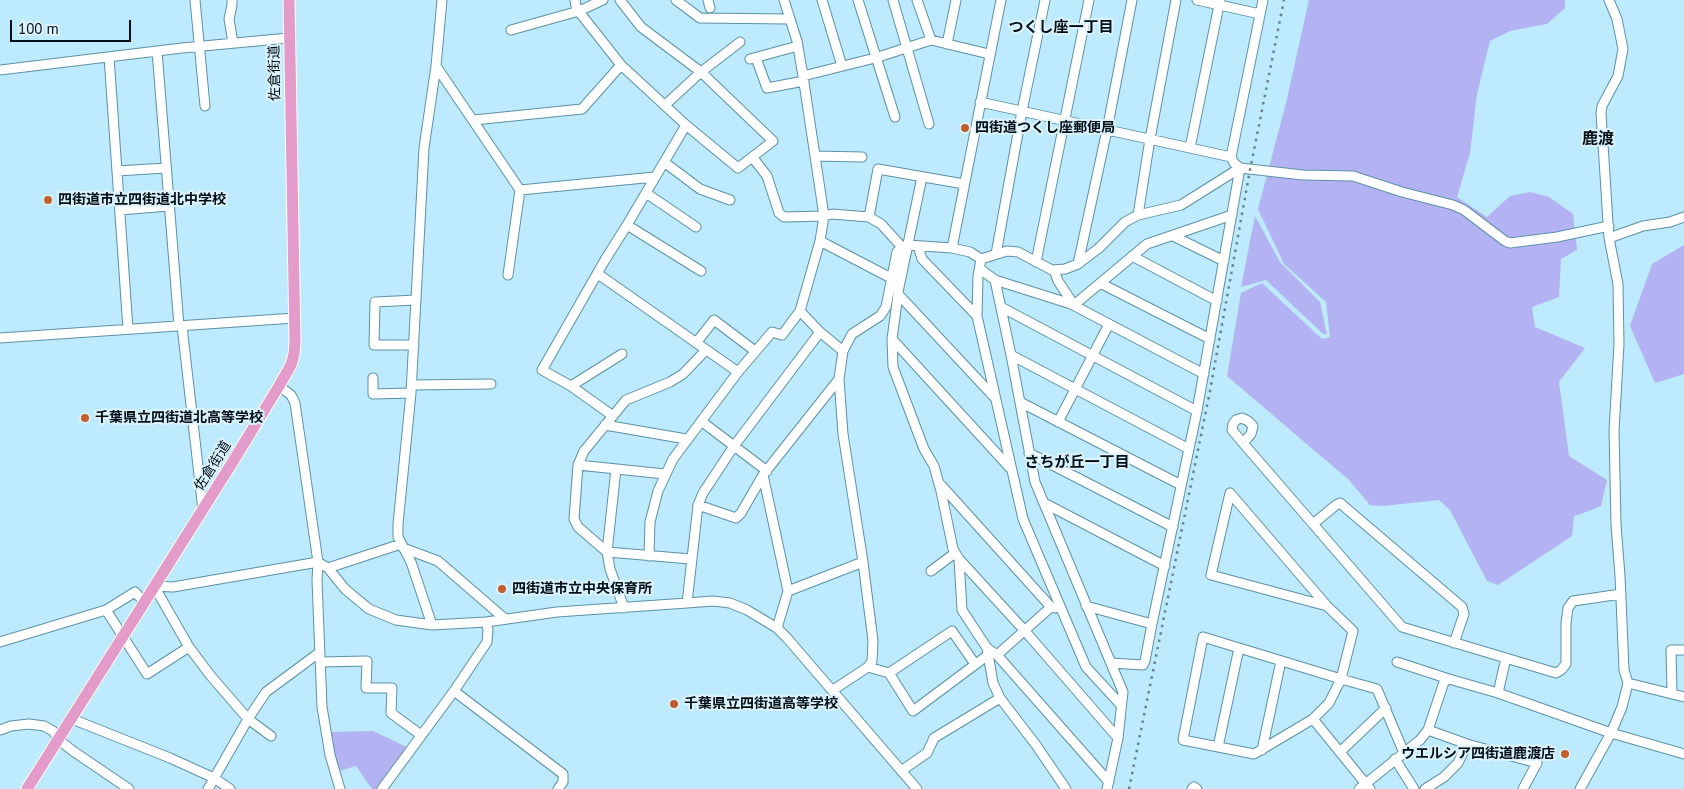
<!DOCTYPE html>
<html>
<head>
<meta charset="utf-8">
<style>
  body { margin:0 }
  #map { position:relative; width:1684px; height:789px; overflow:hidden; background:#bdeafc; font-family:"PT Sans",sans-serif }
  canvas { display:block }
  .scale { position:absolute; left:10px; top:20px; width:121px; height:22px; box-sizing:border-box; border:2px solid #000e16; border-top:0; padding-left:6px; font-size:15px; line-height:18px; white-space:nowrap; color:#000e16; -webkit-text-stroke:4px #ddf3fc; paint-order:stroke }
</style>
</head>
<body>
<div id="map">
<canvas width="1684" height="789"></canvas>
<div class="scale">100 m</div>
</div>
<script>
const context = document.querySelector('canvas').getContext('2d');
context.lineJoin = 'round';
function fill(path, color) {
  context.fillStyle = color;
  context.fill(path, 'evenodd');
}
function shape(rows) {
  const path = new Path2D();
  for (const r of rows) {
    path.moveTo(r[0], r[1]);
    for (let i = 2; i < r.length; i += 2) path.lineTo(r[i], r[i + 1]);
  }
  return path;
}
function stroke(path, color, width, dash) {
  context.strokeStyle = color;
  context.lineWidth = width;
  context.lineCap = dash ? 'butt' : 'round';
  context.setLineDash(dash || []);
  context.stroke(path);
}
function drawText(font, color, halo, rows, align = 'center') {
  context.font = font + ' "PT Sans","Noto Sans JP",sans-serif';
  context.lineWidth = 4;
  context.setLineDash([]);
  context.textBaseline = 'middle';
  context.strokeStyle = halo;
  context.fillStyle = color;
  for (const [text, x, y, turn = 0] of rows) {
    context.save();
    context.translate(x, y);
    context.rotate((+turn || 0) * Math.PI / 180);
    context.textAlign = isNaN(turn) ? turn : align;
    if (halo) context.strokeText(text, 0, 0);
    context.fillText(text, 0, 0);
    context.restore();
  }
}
fill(shape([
  [1309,0,1565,0,1565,8,1547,24,1510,31,1490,41,1477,94,1470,153,1457,197,1487,217,1510,196,1530,192,1549,197,1573,214,1577,250,1561,259,1559,297,1532,307,1535,327,1585,348,1559,382,1569,456,1607,480,1601,506,1581,514,1574,516,1572,536,1498,585,1487,581,1450,510,1439,500,1383,506,1370,505,1349,480,1227,376,1241,293,1262,283,1322,339,1330,337,1326,302,1284,264,1258,209,1287,99],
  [1255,216,1280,262,1320,302,1327,335,1322,333,1266,280,1241,287],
  [1684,245,1684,374,1655,383,1630,326,1652,264],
  [373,731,407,747,380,789,372,789,356,766,339,771,334,762,331,732]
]), '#b3b3f3');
const minor = shape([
  [195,0,205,106],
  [232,0,232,5,229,19,233,43],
  [575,0,576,6,580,13,621,65,686,125,738,168,773,141,701,72,641,27,620,0],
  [676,0,700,18,789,19],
  [708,0,710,8],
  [822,0,842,66],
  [858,0,895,117],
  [893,0,929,124],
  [917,0,931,40],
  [1197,0,1260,14],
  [1263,0,1231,157,1234,163,1240,168,1303,175,1353,176,1402,192,1453,205,1464,210,1505,241,1510,243,1557,237,1609,226],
  [511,30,579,11,603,0],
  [947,44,956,0],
  [157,51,179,326],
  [109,57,128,329],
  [756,58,767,88,804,81],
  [750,59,798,46],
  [436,66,520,190,655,177],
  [0,70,182,48,289,38],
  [803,76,875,58,931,40,989,54],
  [980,102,1231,157],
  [665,105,701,72,740,42],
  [474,120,582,109,621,65],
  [686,125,627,225,701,271],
  [1190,148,1220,0],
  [815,156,862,157],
  [753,158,767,176,779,213,784,217,824,216,832,214,869,217,881,224,902,247],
  [664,162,700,189,730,200],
  [117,171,166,168],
  [922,177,899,287,892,339,893,367,924,449,934,466,941,491,953,549,959,559,1024,630,1118,738],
  [646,193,696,227],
  [120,210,169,206],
  [1138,215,1150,139,1176,0],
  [869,217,878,169,964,184],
  [1173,236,1224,261],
  [1609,238,1643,226,1670,222,1684,217],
  [820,241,891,278],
  [918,246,922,259,977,316],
  [952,248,1001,0],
  [996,254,1022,111,1045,0],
  [1132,256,1217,301],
  [981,259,978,276,977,316,1023,519,1086,667,1120,704],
  [981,259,1007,251,1018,252,1052,270,1065,269,1078,264,1099,248,1125,222,1138,215,1181,205,1240,168],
  [1036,262,1089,0],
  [1078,264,1107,130,1132,0],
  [980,269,995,280,1071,304,1204,374],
  [1054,270,1058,281,1074,305,1147,244,1232,215],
  [598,274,738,372],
  [508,275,520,190],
  [995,280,1011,355,1035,482,1123,692,1118,738,1107,789],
  [1100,283,1210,339],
  [898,294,995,398],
  [1001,307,1197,411],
  [800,311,820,332,843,351],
  [182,326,203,510],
  [0,338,295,318],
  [892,339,1010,468],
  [696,343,714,320,755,351],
  [414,345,374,345,375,302,416,300],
  [1011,355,1189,449],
  [373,378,373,394,411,393],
  [412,385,491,384],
  [279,386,291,395,295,403,318,562,317,580,322,707,330,755,340,789],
  [571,386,622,354],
  [1020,402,1181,485],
  [613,416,571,386,542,370,605,260,627,225],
  [701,421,767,471],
  [1058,422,1109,324],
  [605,425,686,439],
  [1243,443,1251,434,1253,426,1248,421,1242,418,1236,420,1233,424,1232,430,1243,443,1402,627,1556,673,1561,670,1566,664,1566,623,1568,608,1573,601,1621,594],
  [1029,453,1173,527],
  [578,465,665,474],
  [616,469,607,552,610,569,624,608],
  [763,475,788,591,777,628],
  [941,485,1051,607],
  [1230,493,1327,606,1353,631,1341,679,1329,703,1313,719,1254,754,1183,740,1203,637,1341,679,1377,689,1404,753],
  [1230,493,1211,575,1327,606],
  [1044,503,1165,566],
  [698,505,736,518,741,513,763,475,839,379],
  [1313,524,1336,505,1340,503,1462,607,1464,614,1454,643],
  [403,548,438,561,505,619],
  [649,556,650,522,658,491,673,459,738,372,772,332,782,335,800,311,820,241,824,216,803,76,797,41,784,0],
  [691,559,607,552,578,527,574,519,578,465,584,451,626,400,670,382,683,374,706,350],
  [959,559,962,610,987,648,993,683,1000,698,1036,745,1066,789],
  [328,568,401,544],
  [931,571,955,553],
  [154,586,173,587,318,562,328,568,345,589,369,609,396,620,432,625,486,622,557,612,687,603,713,601,730,603,747,610,777,628,787,638,917,789],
  [154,586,189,647,210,675,248,719,271,736],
  [788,591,863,562],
  [687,603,698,505,703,493,734,446,820,332],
  [1086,606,1152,624],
  [106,610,147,674,189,647],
  [432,625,411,562,398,537,398,524,411,393,424,148,436,66,442,0],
  [0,642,106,610,135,592,144,602],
  [987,648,997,655,1109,782],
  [997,655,1051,607,1055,608],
  [320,662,367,661,366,688,392,688,391,713,421,735],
  [1397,662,1449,679],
  [1111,663,1143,665,1145,661,1152,624,1197,411,1240,168],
  [868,667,889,673,913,711,988,655],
  [889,673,952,631,975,664],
  [1628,683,1684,697],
  [833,690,868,667,872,661,873,641,863,562,843,434,839,379,843,351,852,334,880,316,886,307,897,252,902,247,908,245,952,248,970,252,981,259],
  [454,691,563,774,563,782,558,789],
  [1498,693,1506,658],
  [1672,693,1671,650,1684,650],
  [72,719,170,758,214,778,230,789],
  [1313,719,1370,789],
  [0,730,11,726,29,724,44,726,53,731,59,740,73,751,129,789],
  [1428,730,1467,744,1537,763,1523,789],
  [1218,747,1239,648],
  [1262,750,1281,661],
  [1340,752,1386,708],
  [1395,759,1414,789],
  [901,771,927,753,934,738,1000,698],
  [208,789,248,719,266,692,320,652],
  [382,789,454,691,487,642,488,630,486,622],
  [1192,789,1194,787,1197,789],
  [1359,789,1420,740,1428,730,1444,682,1449,679,1498,693,1611,733,1684,754],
  [1425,789,1444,777,1458,763,1467,744],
  [1580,789,1611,733,1622,707,1628,683,1624,670,1620,576,1616,525,1614,431,1619,344,1618,284,1609,238,1601,113,1602,106,1618,76,1623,49,1617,19,1609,0]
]);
const major = shape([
  [27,789,232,463,279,386,291,365,294,354,295,342,289,0]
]);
stroke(minor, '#5b91a6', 11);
stroke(major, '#fff', 13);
stroke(minor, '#fff', 9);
stroke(major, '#e39bc9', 11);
stroke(shape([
  [1129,789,1210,391,1250,170,1284,0]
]), '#658391', 2.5, [2.5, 5]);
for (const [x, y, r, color] of [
  [965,128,5,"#c25d2c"],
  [48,200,5,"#c25d2c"],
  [85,418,5,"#c25d2c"],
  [502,589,5,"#c25d2c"],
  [674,704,5,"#c25d2c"],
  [1565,754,5,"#c25d2c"]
]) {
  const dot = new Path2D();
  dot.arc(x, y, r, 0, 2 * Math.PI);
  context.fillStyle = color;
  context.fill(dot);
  stroke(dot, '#ddf3fc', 2);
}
drawText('14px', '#000e16', '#ddf3fc', [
  ["佐倉街道",275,73,-91],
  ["佐倉街道",213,466,-58]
]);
drawText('bold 14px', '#000e16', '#ddf3fc', [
  ["四街道つくし座郵便局",975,128],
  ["四街道市立四街道北中学校",58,200],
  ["千葉県立四街道北高等学校",95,418],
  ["四街道市立中央保育所",512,589],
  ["千葉県立四街道高等学校",684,704],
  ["ウエルシア四街道鹿渡店",1555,754,"right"]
], 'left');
drawText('bold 15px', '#000e16', '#ddf3fc', [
  ["つくし座一丁目",1061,28],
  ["さちが丘一丁目",1077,463]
]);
drawText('bold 16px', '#000e16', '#ddf3fc', [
  ["鹿渡",1598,139]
]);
</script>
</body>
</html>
